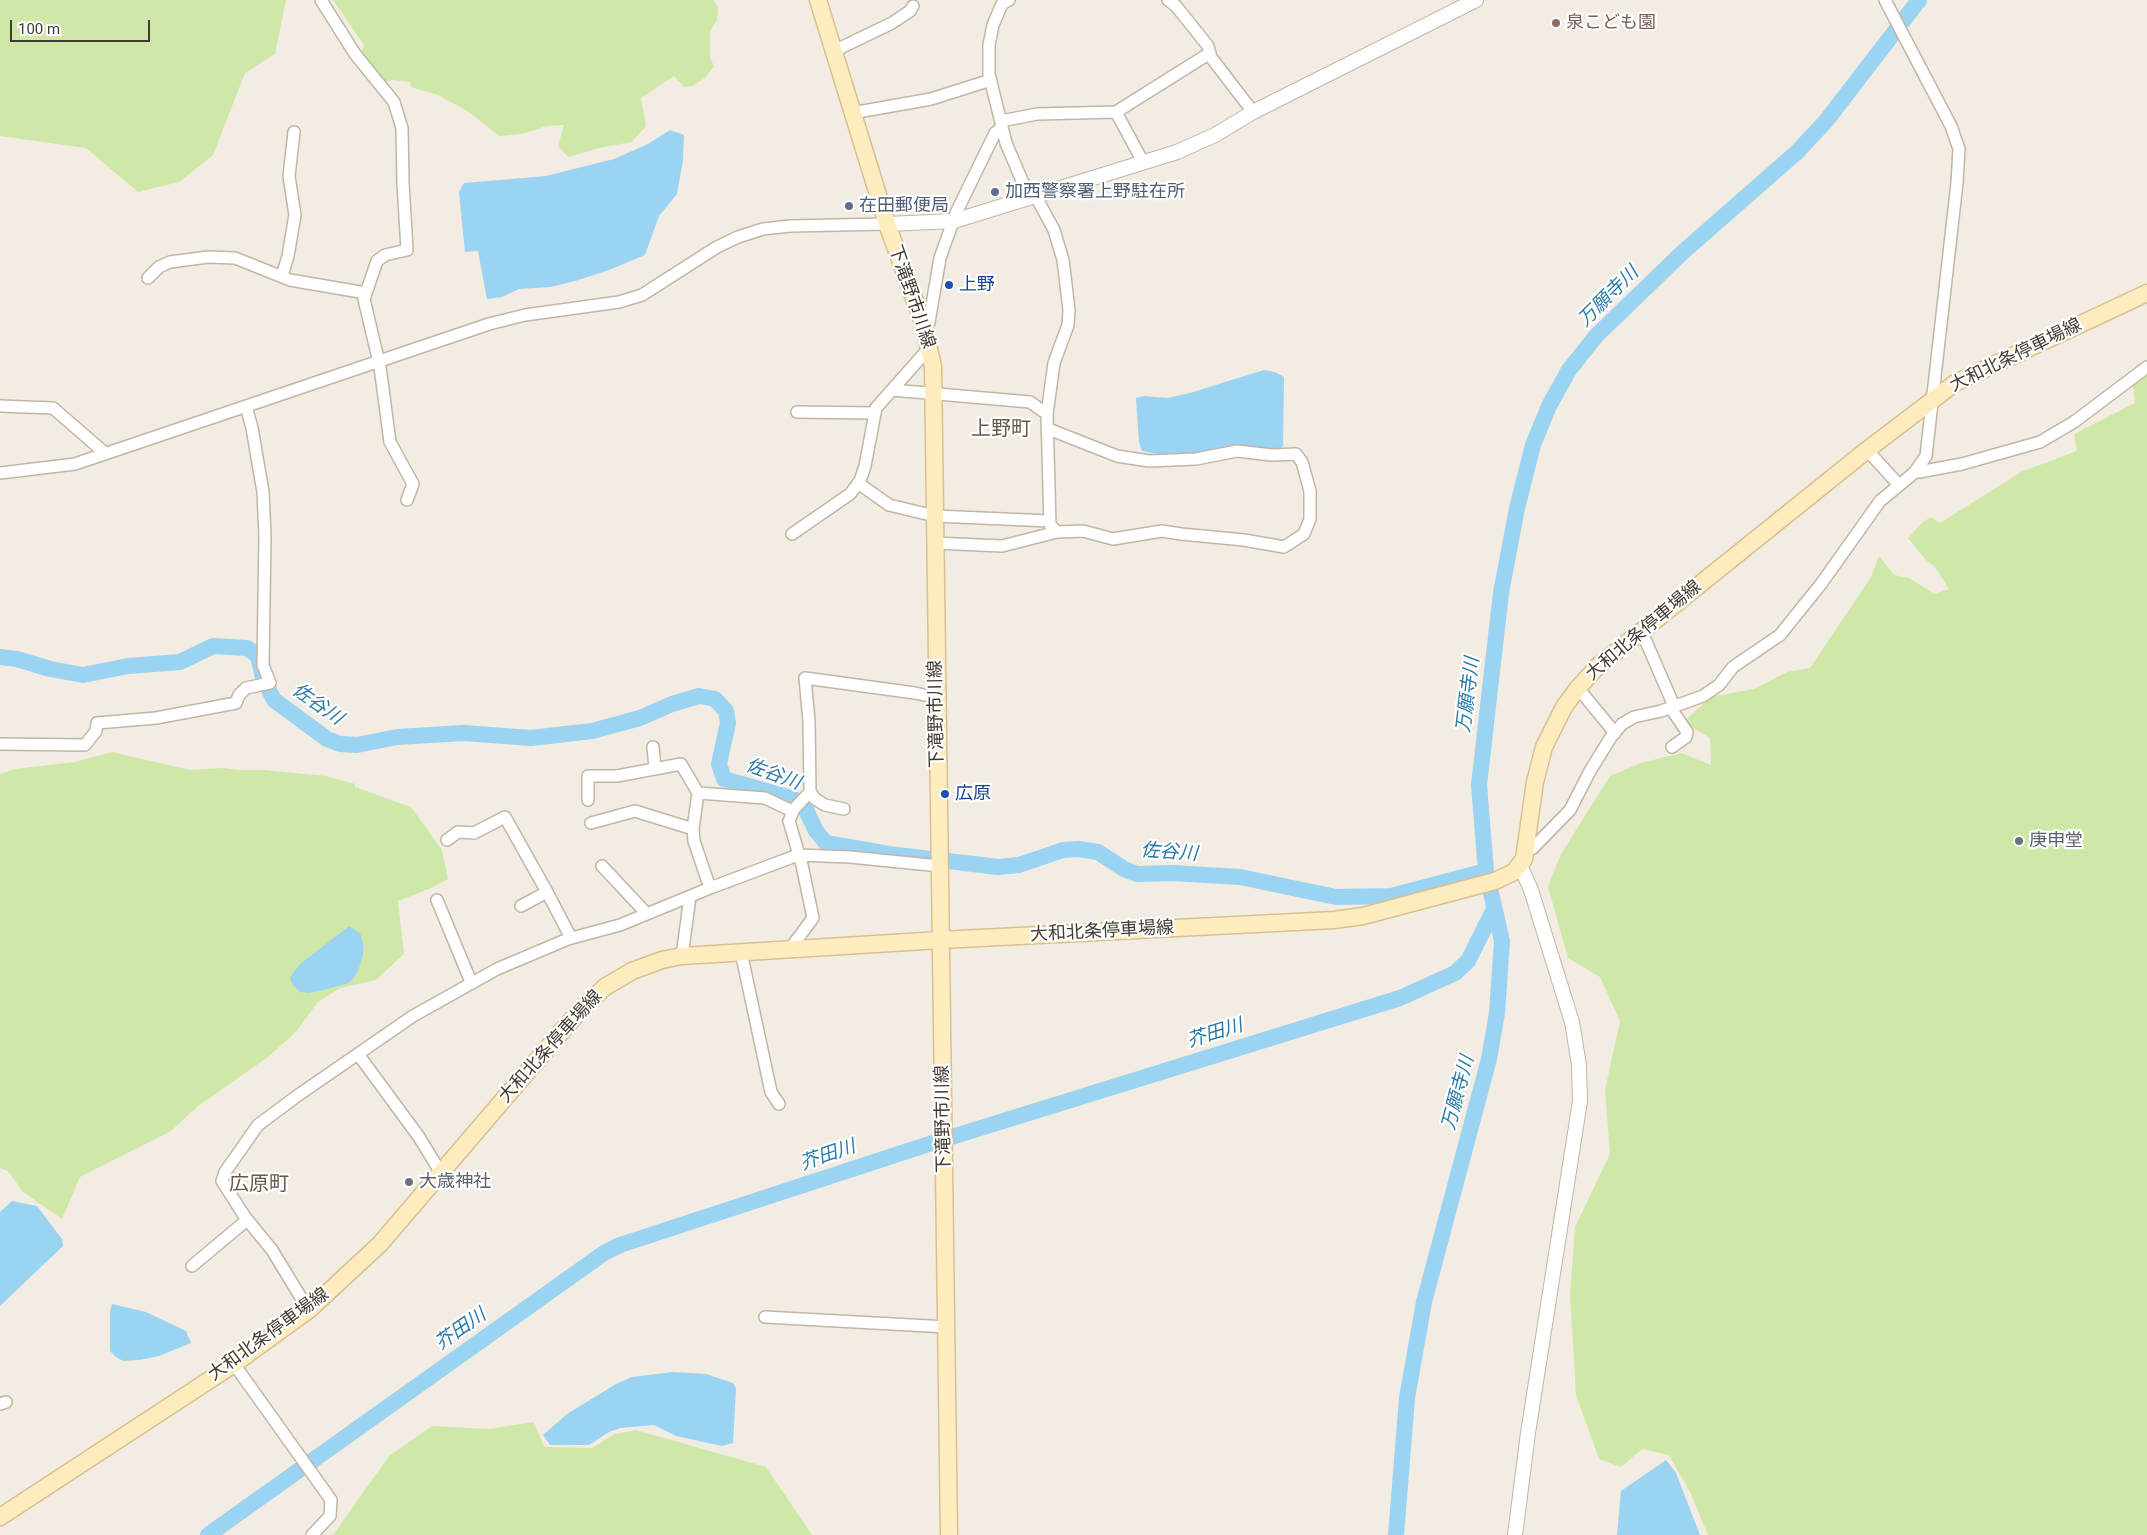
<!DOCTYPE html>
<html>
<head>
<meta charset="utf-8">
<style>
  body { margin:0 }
  #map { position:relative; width:2147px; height:1535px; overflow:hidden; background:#f2ece2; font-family:Roboto,sans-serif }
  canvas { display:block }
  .scale { position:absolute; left:10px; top:20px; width:140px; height:22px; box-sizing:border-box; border:2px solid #433b32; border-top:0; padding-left:6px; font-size:15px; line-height:18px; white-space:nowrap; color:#433b32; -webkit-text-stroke:4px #fff; paint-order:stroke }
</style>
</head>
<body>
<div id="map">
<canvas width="2147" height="1535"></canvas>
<div class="scale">100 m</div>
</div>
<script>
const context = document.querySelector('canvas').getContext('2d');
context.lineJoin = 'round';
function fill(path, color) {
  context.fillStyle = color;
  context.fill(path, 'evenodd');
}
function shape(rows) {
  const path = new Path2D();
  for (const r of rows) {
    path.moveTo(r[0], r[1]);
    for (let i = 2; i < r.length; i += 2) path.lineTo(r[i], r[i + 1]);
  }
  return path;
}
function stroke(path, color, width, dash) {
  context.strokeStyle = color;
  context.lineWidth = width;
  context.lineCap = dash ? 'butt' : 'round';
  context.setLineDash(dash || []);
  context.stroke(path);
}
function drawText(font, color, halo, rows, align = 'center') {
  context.font = font + ' Roboto,"Noto Sans JP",sans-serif';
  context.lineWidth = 4.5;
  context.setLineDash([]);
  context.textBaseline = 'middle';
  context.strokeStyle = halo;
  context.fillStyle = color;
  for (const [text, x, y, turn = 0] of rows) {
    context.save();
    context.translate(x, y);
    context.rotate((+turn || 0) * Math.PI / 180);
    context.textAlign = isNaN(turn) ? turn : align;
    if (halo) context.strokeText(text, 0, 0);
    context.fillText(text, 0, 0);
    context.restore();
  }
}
fill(shape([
  [0,0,286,0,275,54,245,73,213,155,179,182,138,192,86,148,0,136],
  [333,0,713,0,718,7,717,20,710,31,710,58,714,66,705,78,692,86,684,87,674,76,641,98,646,126,632,142,603,147,568,157,558,146,564,125,547,126,522,134,499,136,469,112,438,95,411,87,410,82,392,80,383,83,360,56,364,45],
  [2147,361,2147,1535,1708,1535,1691,1494,1669,1455,1642,1449,1621,1467,1599,1459,1576,1395,1570,1295,1575,1227,1610,1154,1605,1090,1620,1021,1600,977,1568,958,1548,887,1561,854,1610,776,1641,763,1681,753,1711,765,1710,738,1683,722,1711,697,1754,689,1787,672,1810,668,1871,577,1879,556,1894,575,1909,578,1934,594,1949,589,1935,567,1926,560,1908,538,1923,522,1931,517,1940,523,2021,472,2077,451,2074,434,2135,403,2132,376,2136,365],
  [112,752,190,770,222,768,239,770,263,770,326,776,355,784,355,787,411,807,442,850,448,879,431,888,398,901,404,954,376,980,340,988,318,1002,295,1033,268,1057,198,1106,171,1131,80,1177,62,1219,23,1192,8,1171,0,1168,0,774,15,769,75,762],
  [534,1422,544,1447,592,1448,615,1434,636,1430,766,1467,812,1535,333,1535,389,1456,432,1426,488,1429]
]), '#cfe8a8');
fill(shape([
  [670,130,684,135,683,160,677,194,659,216,645,255,609,270,575,281,551,287,519,289,502,297,487,299,478,251,465,252,459,192,464,183,546,176,614,159,648,144],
  [1264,370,1275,372,1284,377,1283,446,1279,450,1163,455,1142,451,1139,442,1136,398,1144,396,1167,398,1190,393],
  [349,926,360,933,363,943,363,955,358,971,352,980,346,984,323,990,308,993,300,992,292,984,290,978,299,965],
  [12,1201,37,1206,62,1239,63,1246,0,1306,0,1212],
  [112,1304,146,1312,186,1331,191,1343,159,1356,139,1360,123,1361,116,1357,110,1351,110,1311],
  [673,1372,706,1374,733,1383,736,1388,733,1443,722,1446,676,1436,654,1425,620,1428,609,1432,589,1445,550,1445,543,1435,567,1414,616,1384,632,1377],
  [1666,1460,1676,1473,1700,1535,1617,1535,1621,1491]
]), '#9bd3f2');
stroke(shape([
  [0,657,17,659,50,669,83,675,128,666,180,662,213,646,247,648,258,656,263,678,274,700,327,739,340,744,357,745,397,737,464,733,531,738,592,731,640,718,672,704,699,696,715,699,726,711,728,723,719,764,724,779,794,799,806,810,816,831,826,843,889,854,998,867,1019,865,1063,850,1078,849,1098,852,1124,869,1137,874,1173,873,1240,877,1336,897,1391,896,1486,871],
  [208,1535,604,1253,620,1245,929,1144,1400,998,1455,973,1468,961,1494,909],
  [1396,1535,1407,1398,1424,1302,1489,1059,1497,1013,1502,941,1486,871,1479,785,1501,593,1517,508,1533,445,1549,406,1569,370,1596,336,1683,252,1797,152,1826,121,1919,0]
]), '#9bd3f2', 16);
const minor = shape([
  [321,0,355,54,394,102,402,128,403,183,407,250,385,255,377,261,364,299,380,367,390,442,413,484,407,500],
  [1009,0,1002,4,993,25,989,45,989,74,1006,143,1029,197],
  [1168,0,1176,6,1208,46,1210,56,1253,112],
  [834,51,892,23,910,11,913,6],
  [1116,112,1143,162],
  [852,113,931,99,991,80],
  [1001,121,1037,114,1116,112,1210,53],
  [1035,195,1054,230,1063,260,1069,310,1068,325,1054,363,1047,414,1050,525,1057,532],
  [282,276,288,256,295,215,289,176,294,132],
  [148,278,159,267,170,262,208,257,235,258,290,280,366,293],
  [923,323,929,322,940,258,956,213,995,133,1002,128],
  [892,390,1030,402,1047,414],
  [0,406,53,408,105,453],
  [797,412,875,413],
  [1867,450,1899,485],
  [1917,470,1919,472,1962,464,2040,442,2074,422,2147,367],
  [0,473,75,464,489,324,525,315,619,302,642,295,717,247,738,237,763,229,790,226,887,224],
  [858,483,889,505,935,516,1050,521],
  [792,534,850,494,860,481,865,466,876,408,930,347],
  [935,543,1002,546,1057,532,1083,531,1113,539,1162,531,1181,534,1244,540,1284,547,1304,534,1310,519,1310,491,1302,462,1296,454,1272,455,1237,451,1196,459,1149,461,1117,456,1051,430,1047,431],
  [1641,630,1674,706],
  [1578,688,1615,733],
  [1670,707,1687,732,1686,737,1672,747],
  [0,744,85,745,96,731,97,723,156,718,236,703,239,695,246,688,270,683,263,665,265,536,263,492,252,428,246,406],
  [653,747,655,768],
  [698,793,693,829,694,841,710,888],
  [588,800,588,776,617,776,681,764,698,793,765,798,792,811],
  [844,809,825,805,815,799,810,792,809,721,805,678,915,693,938,698],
  [591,823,635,811,693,829],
  [447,840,458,832,474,833,505,817,547,892,571,938],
  [1526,850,1533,848,1570,810,1590,771,1611,737,1622,724,1634,717,1661,711,1703,696,1719,685,1733,667,1780,635,1821,584,1880,501,1914,473,1926,456,1957,183,1959,149,1951,126,1885,0],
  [602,866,647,914],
  [437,900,471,982],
  [521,906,547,892],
  [790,949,813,918,802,865,789,821,794,809,810,792],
  [741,952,771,1092,779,1104],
  [682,956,690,897],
  [358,1054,419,1137,441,1173],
  [192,1266,247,1220],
  [310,1309,300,1296,272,1250,245,1217,222,1181,225,1172,258,1125,297,1096,413,1016,497,969,568,939,620,925,710,888,798,855,850,857,940,866],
  [765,1317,947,1327],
  [234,1364,331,1500,330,1516,312,1535],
  [0,1404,6,1402]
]);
const tertiary = shape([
  [887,224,954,221,1177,152,1215,135,1253,112,1476,0],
  [1515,1535,1528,1433,1580,1101,1579,1065,1572,1022,1531,890,1520,865]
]);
const secondary = shape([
  [818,0,887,224,923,323,933,366,949,1535],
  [0,1517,234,1364,310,1309,380,1244,581,1009,605,987,632,971,662,960,682,956,940,940,1334,920,1363,916,1495,881,1514,872,1524,859,1535,782,1544,747,1564,707,1578,688,1597,667,1867,450,1955,383,2147,293]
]);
stroke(minor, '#c0b6a7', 14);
stroke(tertiary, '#c0b6a7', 16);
stroke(secondary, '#d7c091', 19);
stroke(minor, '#fff', 11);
stroke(tertiary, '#fff', 14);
stroke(secondary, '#ffecbe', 16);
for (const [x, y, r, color] of [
  [1556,23,5,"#8d6e63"],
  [995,192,5,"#5c6f8a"],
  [849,206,5,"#5c6f8a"],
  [949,285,5,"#1a4fb4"],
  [945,794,5,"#1a4fb4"],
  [2019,841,5,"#6b7280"],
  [409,1182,5,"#6b7280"]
]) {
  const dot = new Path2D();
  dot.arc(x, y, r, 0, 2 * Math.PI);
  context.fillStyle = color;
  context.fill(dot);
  stroke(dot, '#fff', 2);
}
drawText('18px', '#785e54', '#fff', [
  ["泉こども園",1566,23]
], 'left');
drawText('18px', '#4e5e75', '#fff', [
  ["加西警察署上野駐在所",1005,192],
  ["在田郵便局",859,206]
], 'left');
drawText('18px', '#164399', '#fff', [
  ["上野",959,285],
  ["広原",955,794]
], 'left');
drawText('18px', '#433b32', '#fff', [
  ["下滝野市川線",911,297,71],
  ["大和北条停車場線",2016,356,-26],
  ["大和北条停車場線",1644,631,-40],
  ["下滝野市川線",937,714,-91],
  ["大和北条停車場線",1102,932,-3],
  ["大和北条停車場線",551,1047,-48],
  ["下滝野市川線",944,1119,-91],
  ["大和北条停車場線",269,1335,-36]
]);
drawText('18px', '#5b616d', '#fff', [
  ["庚申堂",2029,841],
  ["大歳神社",419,1182]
], 'left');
drawText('italic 19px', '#297aa9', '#fff', [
  ["万願寺川",1609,297,-45],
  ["万願寺川",1469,695,-83],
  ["佐谷川",317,705,35],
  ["佐谷川",773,775,20],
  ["佐谷川",1169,853,4],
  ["芥田川",1215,1034,-17],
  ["万願寺川",1459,1093,-75],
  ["芥田川",828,1156,-19],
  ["芥田川",461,1330,-35]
]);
drawText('20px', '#665949', '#fff', [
  ["上野町",1001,430],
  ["広原町",259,1185]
]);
</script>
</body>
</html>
